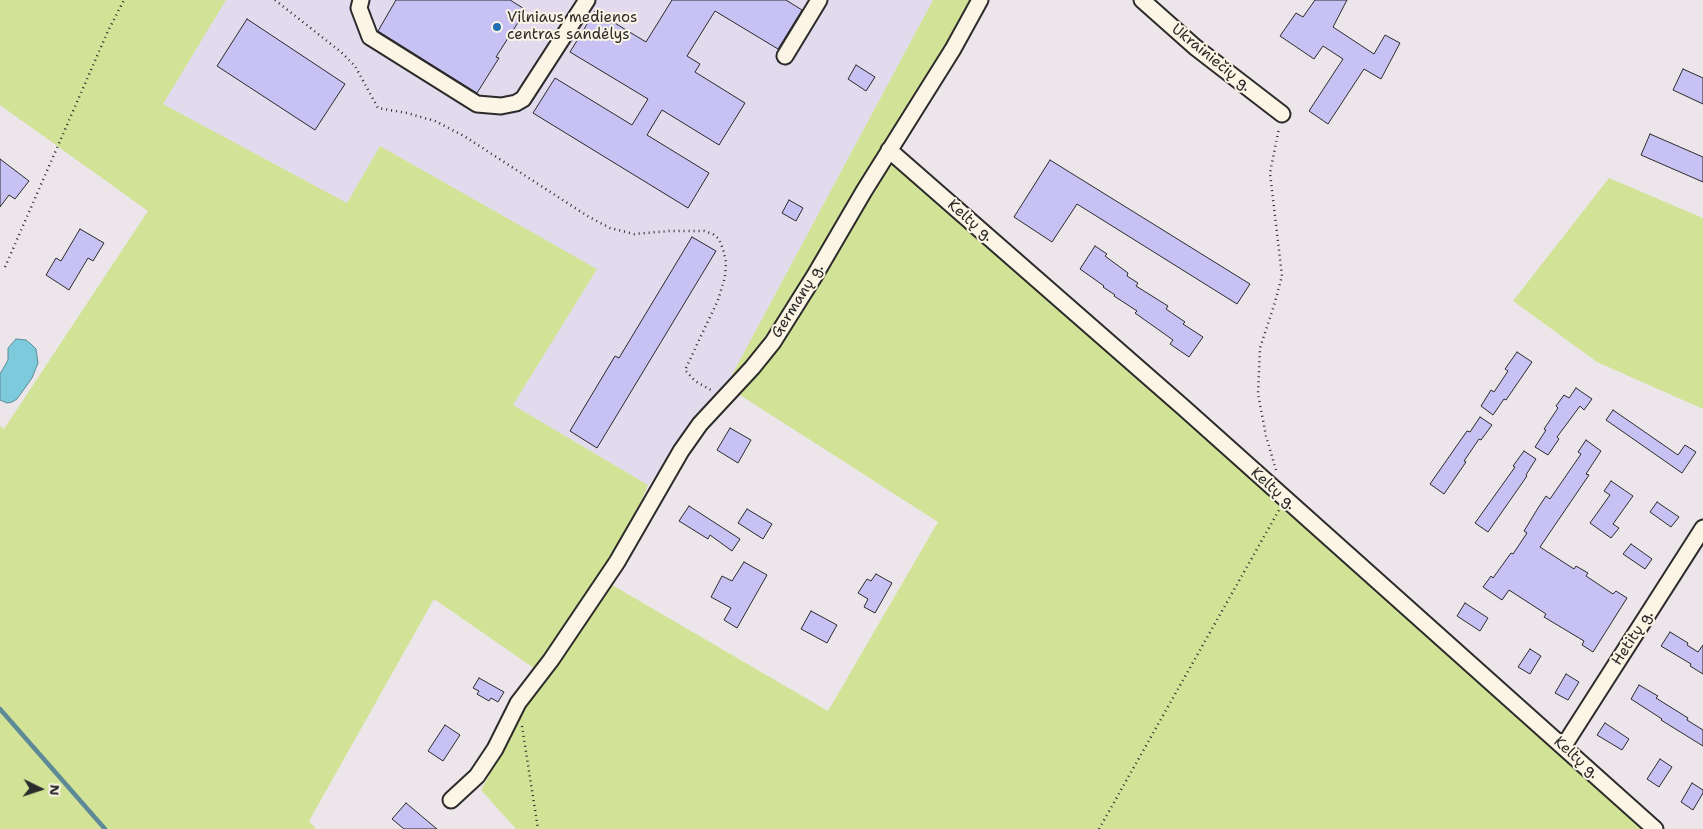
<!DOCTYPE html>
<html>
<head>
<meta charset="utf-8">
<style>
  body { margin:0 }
  #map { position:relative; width:1703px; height:829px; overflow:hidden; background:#ece6ea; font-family:"Shantell Sans",sans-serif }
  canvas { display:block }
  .north { position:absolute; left:15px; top:764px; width:50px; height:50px; -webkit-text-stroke:4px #fcf5e5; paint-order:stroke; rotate:94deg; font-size:14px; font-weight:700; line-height:20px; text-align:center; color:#2b2b2b }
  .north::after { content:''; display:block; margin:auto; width:18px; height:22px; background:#2b2b2b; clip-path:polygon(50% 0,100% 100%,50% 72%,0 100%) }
</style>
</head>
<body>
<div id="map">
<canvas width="1703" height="829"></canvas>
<div class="north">N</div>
</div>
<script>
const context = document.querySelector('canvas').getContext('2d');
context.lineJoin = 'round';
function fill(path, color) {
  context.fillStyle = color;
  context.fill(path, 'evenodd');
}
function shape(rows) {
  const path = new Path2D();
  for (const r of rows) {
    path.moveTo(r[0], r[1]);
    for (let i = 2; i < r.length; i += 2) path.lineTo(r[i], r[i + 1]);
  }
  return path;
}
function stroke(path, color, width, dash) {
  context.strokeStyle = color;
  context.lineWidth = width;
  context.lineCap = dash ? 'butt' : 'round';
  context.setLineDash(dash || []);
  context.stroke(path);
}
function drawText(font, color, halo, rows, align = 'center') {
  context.font = font + ' "Shantell Sans",sans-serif';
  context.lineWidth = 4;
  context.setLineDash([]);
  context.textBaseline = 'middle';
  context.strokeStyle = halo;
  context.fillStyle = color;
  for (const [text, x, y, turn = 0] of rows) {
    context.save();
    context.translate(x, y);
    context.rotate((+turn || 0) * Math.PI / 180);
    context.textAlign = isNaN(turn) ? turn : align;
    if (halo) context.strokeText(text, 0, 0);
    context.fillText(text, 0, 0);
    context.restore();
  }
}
fill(shape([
  [226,0,933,0,726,386,648,485,513,405,596,269,380,146,347,203,162,104]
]), '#e1dbed');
fill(shape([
  [0,0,226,0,163,104,347,203,380,146,597,269,513,405,648,485,607,582,828,711,938,522,726,386,933,0,973,0,970,8,884,145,892,163,1395,605,1645,829,516,829,481,790,544,675,434,599,309,821,316,829,0,829,0,426,4,429,148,211,0,105],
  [1609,178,1703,218,1703,409,1597,362,1513,301]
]), '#d2e397');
const water = shape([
  [16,339,26,340,31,344,36,349,38,363,32,378,17,399,12,402,7,403,0,400,0,374,8,360,8,348,16,339]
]);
fill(water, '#7ecadd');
stroke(water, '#5d8a96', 1);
stroke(shape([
  [0,709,105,829]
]), '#5d8a96', 4.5);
const building = shape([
  [396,0,510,0,526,10,496,57,499,58,477,93,378,31,396,0],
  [672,0,786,0,802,10,778,49,715,11,687,56,700,64,695,72,745,103,719,145,662,110,647,135,709,173,688,208,533,113,555,78,632,125,648,99,570,52,595,11,646,42,672,0],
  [1315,0,1347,0,1333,27,1374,54,1385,35,1400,43,1381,79,1364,69,1328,124,1309,111,1343,59,1323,46,1314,59,1280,36,1296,13,1303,17,1315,0],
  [247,19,345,84,315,130,217,66,247,19],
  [856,65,875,77,866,91,848,79,856,65],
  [1683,69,1703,78,1703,104,1673,90,1683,69],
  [1650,134,1703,157,1703,182,1641,155,1650,134],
  [0,159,29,181,15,199,9,195,0,207,0,159],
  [1050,160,1250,284,1237,304,1077,204,1052,242,1014,217,1050,160],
  [789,200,803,208,796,221,782,213,789,200],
  [80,229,104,243,93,261,88,258,69,290,46,275,56,258,61,261,80,229],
  [692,237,716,251,597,448,570,431,615,356,619,358,692,237],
  [1095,246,1107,254,1105,256,1128,273,1127,276,1138,283,1136,286,1168,306,1166,309,1185,322,1183,324,1203,337,1189,357,1170,344,1173,340,1135,313,1137,311,1114,296,1115,295,1103,287,1104,286,1080,269,1095,246],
  [1517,352,1532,362,1506,400,1504,399,1493,415,1481,406,1491,390,1494,392,1508,371,1505,369,1517,352],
  [1576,388,1592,399,1584,410,1580,406,1557,437,1559,439,1548,455,1535,447,1546,430,1544,429,1558,408,1556,406,1564,395,1569,398,1576,388],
  [1613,410,1678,455,1685,445,1696,452,1682,473,1606,420,1613,410],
  [1480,417,1492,425,1481,440,1479,439,1464,461,1466,462,1444,494,1430,484,1467,431,1470,432,1480,417],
  [730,428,751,440,738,463,717,450,730,428],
  [1586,440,1601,451,1586,474,1589,475,1540,547,1574,569,1576,566,1588,573,1586,576,1613,594,1616,591,1627,598,1593,652,1582,645,1584,641,1544,617,1546,614,1509,590,1502,600,1483,587,1491,576,1493,578,1511,553,1513,554,1527,533,1524,531,1538,508,1546,496,1550,499,1581,454,1578,452,1586,440],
  [1524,451,1536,459,1526,475,1527,476,1488,532,1475,523,1515,467,1513,466,1524,451],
  [1611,481,1633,496,1613,524,1619,528,1611,538,1590,523,1610,495,1604,491,1611,481],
  [1657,502,1679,517,1671,527,1650,512,1657,502],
  [689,506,740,539,732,551,710,535,708,539,679,521,689,506],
  [747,509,772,524,763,539,738,523,747,509],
  [1631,544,1652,559,1645,569,1623,554,1631,544],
  [744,562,767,575,737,628,724,620,731,608,711,597,722,576,732,581,744,562],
  [876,574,892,583,875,613,864,607,868,599,858,593,867,579,871,581,876,574],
  [1465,603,1488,618,1480,631,1457,616,1465,603],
  [811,611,837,625,827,643,801,629,811,611],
  [1670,632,1688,643,1687,645,1698,652,1703,645,1703,674,1690,666,1691,664,1661,646,1670,632],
  [1530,649,1541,656,1530,674,1518,667,1530,649],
  [1566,674,1579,682,1568,700,1555,693,1566,674],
  [479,678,504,692,498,702,491,698,489,701,477,694,479,691,473,688,479,678],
  [1639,685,1658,696,1656,698,1688,718,1687,720,1703,730,1703,746,1661,720,1662,719,1631,699,1639,685],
  [1605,723,1629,739,1622,750,1597,735,1605,723],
  [445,725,460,735,443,761,428,751,445,725],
  [1660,759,1672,767,1659,787,1647,779,1660,759],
  [1692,783,1703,790,1703,793,1693,810,1681,802,1692,783],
  [406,803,437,829,404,829,392,819,406,803]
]);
fill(building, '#c8c2f4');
stroke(building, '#2b2b2b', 1);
const street = shape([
  [361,0,359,8,370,37,477,104,501,106,516,103,523,99,587,0],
  [1142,0,1195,47,1282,114],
  [785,56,819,0],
  [889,150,1184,408,1655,829],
  [1563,747,1703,528],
  [451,800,477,776,495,749,518,703,551,660,617,562,681,451,700,424,752,368,773,342,815,275,864,191,953,49,980,0]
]);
stroke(street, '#2b2b2b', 19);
stroke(shape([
  [275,0,341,52,355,66,378,108,407,113,435,121,464,136,589,217,610,228,634,234,669,231,704,231,713,234,719,239,723,249,726,262,725,277,718,300,685,370,695,381,711,390],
  [5,267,108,31,124,0],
  [1276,470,1266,436,1258,394,1260,348,1275,302,1282,276,1270,173,1279,128],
  [522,726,538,829],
  [1099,829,1279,510]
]), '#2b2b2b', 2.5, [1, 4]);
stroke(street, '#fcf5e5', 15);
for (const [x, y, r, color] of [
  [497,27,5,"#1f6fb2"]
]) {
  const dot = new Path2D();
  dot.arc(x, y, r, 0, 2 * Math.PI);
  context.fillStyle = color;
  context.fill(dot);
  stroke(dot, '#fcf5e5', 2);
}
drawText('15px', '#2b2b2b', '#fcf5e5', [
  ["Vilniaus medienos",507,18],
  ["centras sandėlys",507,35]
], 'left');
drawText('15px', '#2b2b2b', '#fcf5e5', [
  ["Ukrainiečių g.",1211,58,39],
  ["Keltų g.",970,221,41],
  ["Germanų g.",798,301,-58],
  ["Keltų g.",1273,489,42],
  ["Hetitų g.",1633,638,-57],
  ["Keltų g.",1576,758,42]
]);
</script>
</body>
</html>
